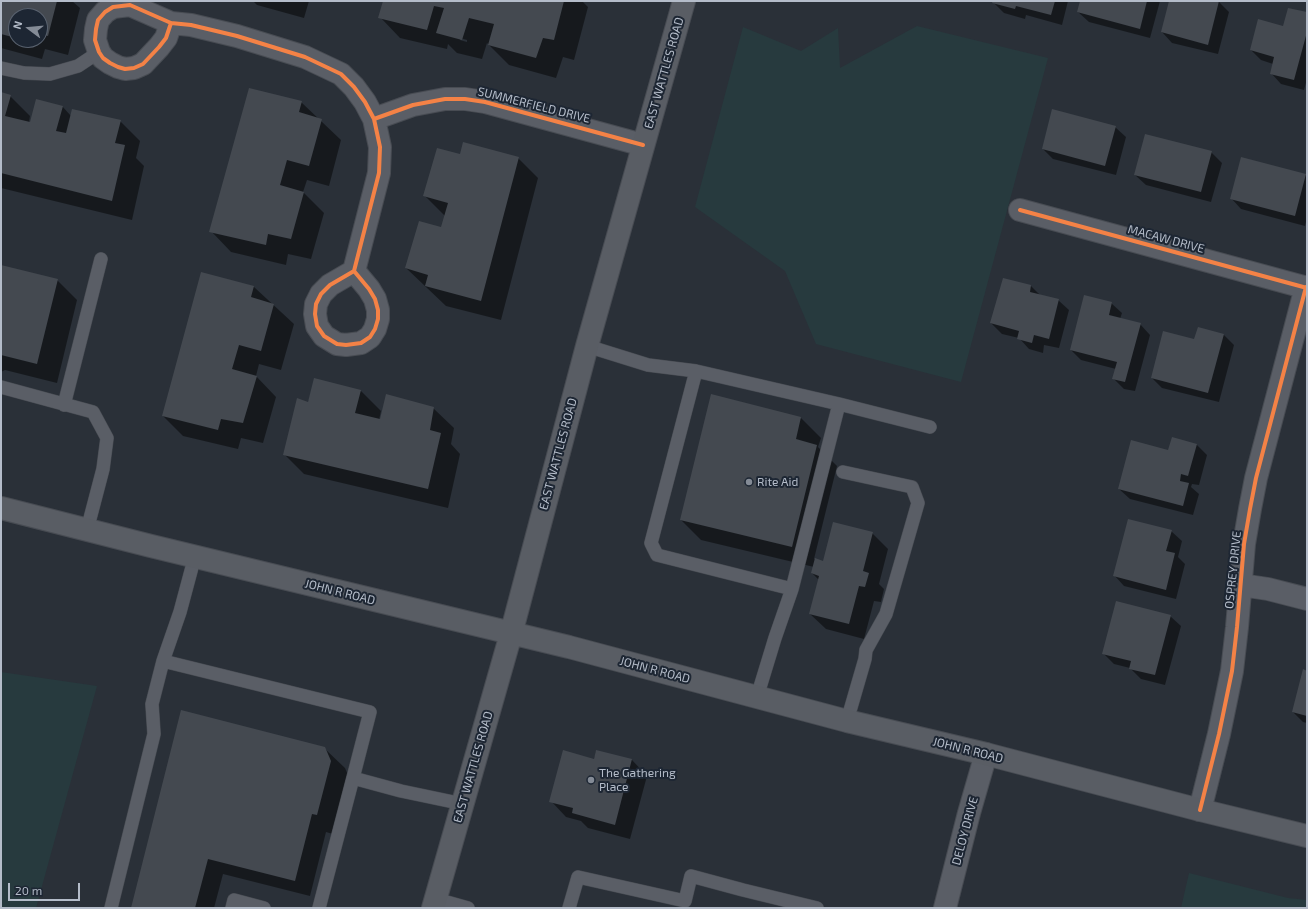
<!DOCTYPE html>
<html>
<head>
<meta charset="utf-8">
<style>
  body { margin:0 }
  #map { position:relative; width:1308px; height:909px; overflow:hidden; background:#2a3038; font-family:"Exo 2",sans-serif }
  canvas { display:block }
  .frame { position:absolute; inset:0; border:2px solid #b4bcc9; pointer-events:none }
  .north { position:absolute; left:8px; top:8px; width:40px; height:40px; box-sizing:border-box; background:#1d2633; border:1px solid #59626f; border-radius:50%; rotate:286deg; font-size:11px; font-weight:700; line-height:16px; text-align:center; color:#b4bcc9 }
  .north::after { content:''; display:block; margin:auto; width:14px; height:18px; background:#848b96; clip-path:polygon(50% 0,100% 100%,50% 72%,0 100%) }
  .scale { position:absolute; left:8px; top:883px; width:72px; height:18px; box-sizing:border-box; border:2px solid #b4bcc9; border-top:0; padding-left:5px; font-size:12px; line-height:14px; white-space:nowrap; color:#b4bcc9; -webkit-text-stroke:3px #1d2633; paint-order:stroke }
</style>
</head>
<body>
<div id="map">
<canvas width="1308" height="909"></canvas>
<div class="frame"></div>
<div class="north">N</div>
<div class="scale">20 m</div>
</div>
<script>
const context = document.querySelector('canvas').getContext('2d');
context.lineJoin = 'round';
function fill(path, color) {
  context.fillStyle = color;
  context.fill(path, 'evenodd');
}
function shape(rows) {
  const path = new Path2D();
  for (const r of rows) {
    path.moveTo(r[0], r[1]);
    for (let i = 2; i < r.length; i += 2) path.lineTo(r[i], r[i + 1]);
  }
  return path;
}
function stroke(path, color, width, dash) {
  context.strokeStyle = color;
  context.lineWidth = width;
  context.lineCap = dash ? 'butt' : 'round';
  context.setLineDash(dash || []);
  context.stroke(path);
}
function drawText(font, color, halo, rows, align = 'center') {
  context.font = font + ' "Exo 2",sans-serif';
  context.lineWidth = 4;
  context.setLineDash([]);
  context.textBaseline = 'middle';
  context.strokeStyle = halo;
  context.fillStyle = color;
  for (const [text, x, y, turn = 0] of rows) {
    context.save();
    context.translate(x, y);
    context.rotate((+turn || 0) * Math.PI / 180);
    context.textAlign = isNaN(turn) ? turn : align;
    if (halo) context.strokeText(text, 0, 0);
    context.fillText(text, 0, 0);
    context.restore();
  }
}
fill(shape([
  [917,26,1048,58,961,382,816,344,785,271,695,207,743,27,801,51,838,28,840,68],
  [1,672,97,686,36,908,1,908],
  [1189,873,1288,898,1307,900,1307,908,1181,908]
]), '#273a3e');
fill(shape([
  [1,1,72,1,80,8,68,55,45,49,42,59,1,48],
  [16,16,40,16,40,40,16,40],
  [253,1,309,1,304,18,257,5],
  [384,1,582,1,588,7,574,60,563,57,556,78,509,65,487,43,482,59,457,53,448,44,447,49,400,38,380,17],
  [460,38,467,40,467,42,460,40],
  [994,1,1068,1,1062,25,1026,15,1025,19,1004,13,994,3],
  [1081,1,1160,1,1150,38,1089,22,1078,12],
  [1170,1,1217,1,1219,2,1229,12,1218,54,1172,43,1162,32],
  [1307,14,1307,79,1304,90,1281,84,1271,73,1273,64,1261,60,1251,50,1284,27],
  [1,93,10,96,30,116,29,122,31,123,62,106,71,116,120,121,140,141,136,158,144,166,132,220,1,188],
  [301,102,341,140,329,186,307,180,303,192,324,213,311,259,288,254,286,265,231,252,211,231],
  [1115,127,1126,137,1116,175,1053,159,1043,149],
  [1211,152,1222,163,1211,202,1146,185,1135,175],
  [461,155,518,158,538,178,501,320,446,306,406,268,442,229,445,216,425,196],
  [1306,174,1307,176,1307,218,1305,226,1241,209,1231,198],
  [1,266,57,280,77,300,57,383,5,370,1,372],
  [202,273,254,287,294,324,281,370,259,364,256,376,276,397,263,443,241,438,238,449,183,436,163,416],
  [1031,286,1040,295,1058,300,1069,310,1059,348,1044,345,1043,353,1029,349,1019,338,1002,334,991,323],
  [1111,303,1122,313,1120,319,1140,324,1150,335,1135,391,1124,389,1113,378,1116,369,1081,360,1071,350],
  [1223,334,1234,345,1219,402,1162,388,1152,378,1195,341],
  [315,379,361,391,381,411,379,420,433,408,454,428,451,444,460,454,448,508,304,474,284,454,308,403],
  [801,418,821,438,818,447,837,466,814,559,824,562,872,533,888,549,879,584,884,589,881,602,874,601,864,639,826,629,810,614,819,580,812,573,814,567,701,540,681,520],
  [1196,444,1207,455,1199,485,1192,484,1191,487,1199,494,1193,515,1130,499,1119,489,1169,451],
  [1171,531,1182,541,1178,557,1185,564,1176,599,1124,586,1114,575],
  [1170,616,1181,626,1165,685,1141,679,1130,668,1114,664,1104,654],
  [1307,672,1307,723,1303,722,1293,712],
  [324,748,345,768,351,782,336,835,326,832,310,896,223,874,214,908,132,908],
  [596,751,632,760,647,776,630,839,588,828,581,821,566,817,551,801,594,760]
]), '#0007');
fill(shape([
  [1,1,57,1,48,36,40,34,40,16,16,16,16,38,1,34],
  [383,1,564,1,554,40,543,38,536,58,488,45,494,24,469,18,462,40,436,33,444,8,434,6,427,30,378,18],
  [993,1,1055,1,1051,15,1016,6,1015,9,992,3],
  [1080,1,1147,1,1140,29,1077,12],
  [1169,1,1219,1,1208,45,1161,32],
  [1288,8,1307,12,1307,32,1294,80,1270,74,1274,57,1250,50,1258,19,1283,26],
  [249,88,302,101,299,112,322,119,309,166,287,160,280,185,304,192,291,239,268,234,266,245,209,232],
  [1,92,11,95,5,116,30,122,36,99,63,106,56,131,66,133,72,109,121,120,115,143,125,145,112,201,1,173],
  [1052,109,1116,126,1105,166,1042,149],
  [1145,134,1212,151,1201,192,1134,175],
  [463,142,519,157,481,301,425,286,428,275,405,268,419,221,441,227,448,203,423,196,437,148,460,154],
  [1241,157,1306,174,1295,216,1230,199],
  [1,265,58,279,37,364,1,355],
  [201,272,254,286,251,297,274,304,261,351,239,345,232,369,257,376,243,423,221,419,218,430,162,416],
  [1003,278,1031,285,1030,292,1059,299,1049,339,1034,335,1032,343,1017,339,1019,331,990,323],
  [1084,295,1112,302,1109,315,1141,323,1125,382,1112,379,1117,362,1070,350],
  [1198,327,1224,334,1208,393,1151,378,1163,331,1194,339],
  [314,378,361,390,355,413,380,419,386,394,434,407,430,430,441,433,428,489,283,455,297,398,308,402],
  [711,394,801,417,796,439,817,445,792,547,680,520],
  [1172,437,1197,444,1188,476,1181,474,1180,481,1189,483,1183,506,1118,489,1131,440,1168,450],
  [1128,519,1172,530,1166,551,1175,553,1166,590,1113,576],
  [833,522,873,532,863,571,869,573,865,587,859,586,849,624,809,614,819,576,811,573,815,558,823,561],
  [1116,601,1171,615,1155,675,1129,669,1131,661,1102,654],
  [1303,669,1307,671,1307,716,1292,712],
  [181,710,325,747,331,761,317,815,312,814,295,881,208,859,195,908,131,908],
  [563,750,594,759,596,750,632,759,615,825,572,813,573,808,549,802]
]), '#444950');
const lane = shape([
  [1,68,24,73,50,74,78,66,99,52],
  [587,346,648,365,696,371,839,404,792,589,775,638,757,697],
  [696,371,651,543,657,555,792,589],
  [1,387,93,412,107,438,103,469,87,530],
  [839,404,930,427],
  [64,405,101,259],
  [843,472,912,487,918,503,886,614,866,650,865,659,847,721],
  [163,661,370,712,353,778],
  [436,899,468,908],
  [111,908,154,734,152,704,163,661,180,612,195,556],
  [232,908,234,900,264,908],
  [319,908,353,778,401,791,463,804],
  [569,908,578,877,685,901,691,876,743,890,817,908]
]);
const street = shape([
  [171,23,166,38,159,47,143,64,134,68,125,69,118,67,110,63,103,58,99,52,95,40,96,29,98,20,105,12,113,7,130,5,171,23,191,25,237,36,305,57,341,74,354,87,365,102,374,119,380,147,379,173,354,271,330,285,321,294,316,304,315,314,317,326,324,336,337,344,346,345,361,343,370,337,375,329,378,319,378,310,375,299,369,289,354,271],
  [374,119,413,105,445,99,465,99,485,102,643,145],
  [1020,210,1307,288],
  [1241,585,1268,589,1307,599],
  [1200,810,1219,734,1232,671,1237,627,1244,544,1250,509,1256,478,1306,287],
  [945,908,969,813,986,754]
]);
const secondary = shape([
  [1,508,151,546,569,647,847,721,986,754,1200,810,1307,836],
  [433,908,511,634,587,346,684,1]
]);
stroke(lane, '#484c53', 14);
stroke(street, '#484c53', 24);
stroke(secondary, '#484c53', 24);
stroke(lane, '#5a5e66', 13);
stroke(street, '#5a5e66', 22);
stroke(secondary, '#595d64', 22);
stroke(shape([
  [171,23,166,38,159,47,143,64,134,68,125,69,118,67,110,63,103,58,99,52,95,40,96,29,98,20,105,12,113,7,130,5,171,23,191,25,237,36,305,57,341,74,354,87,365,102,374,119,380,147,379,173,354,271,330,285,321,294,316,304,315,314,317,326,324,336,337,344,346,345,361,343,370,337,375,329,378,319,378,310,375,299,369,289,354,271],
  [374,119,413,105,445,99,465,99,485,102,643,145],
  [1020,210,1307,288],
  [1200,810,1219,734,1232,671,1237,627,1244,544,1250,509,1256,478,1306,287]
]), '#f48246', 4);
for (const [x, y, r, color] of [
  [749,482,4,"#848b96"],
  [591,780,4,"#848b96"]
]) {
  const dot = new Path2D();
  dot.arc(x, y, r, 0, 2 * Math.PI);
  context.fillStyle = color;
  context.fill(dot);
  stroke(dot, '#1d2633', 1.5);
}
drawText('12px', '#b4bcc9', '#1d2633', [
  ["EAST WATTLES ROAD",664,73,-74],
  ["SUMMERFIELD DRIVE",534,105,14],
  ["MACAW DRIVE",1166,239,15],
  ["EAST WATTLES ROAD",558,454,-75],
  ["OSPREY DRIVE",1233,570,-84],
  ["JOHN R ROAD",340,592,14],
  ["JOHN R ROAD",655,670,15],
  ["JOHN R ROAD",968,750,14],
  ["EAST WATTLES ROAD",473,767,-74],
  ["DELOY DRIVE",965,831,-75]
]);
drawText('12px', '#b4bcc9', '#1d2633', [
  ["Rite Aid",757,482],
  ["The Gathering",599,773],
  ["Place",599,787]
], 'left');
</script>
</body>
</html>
